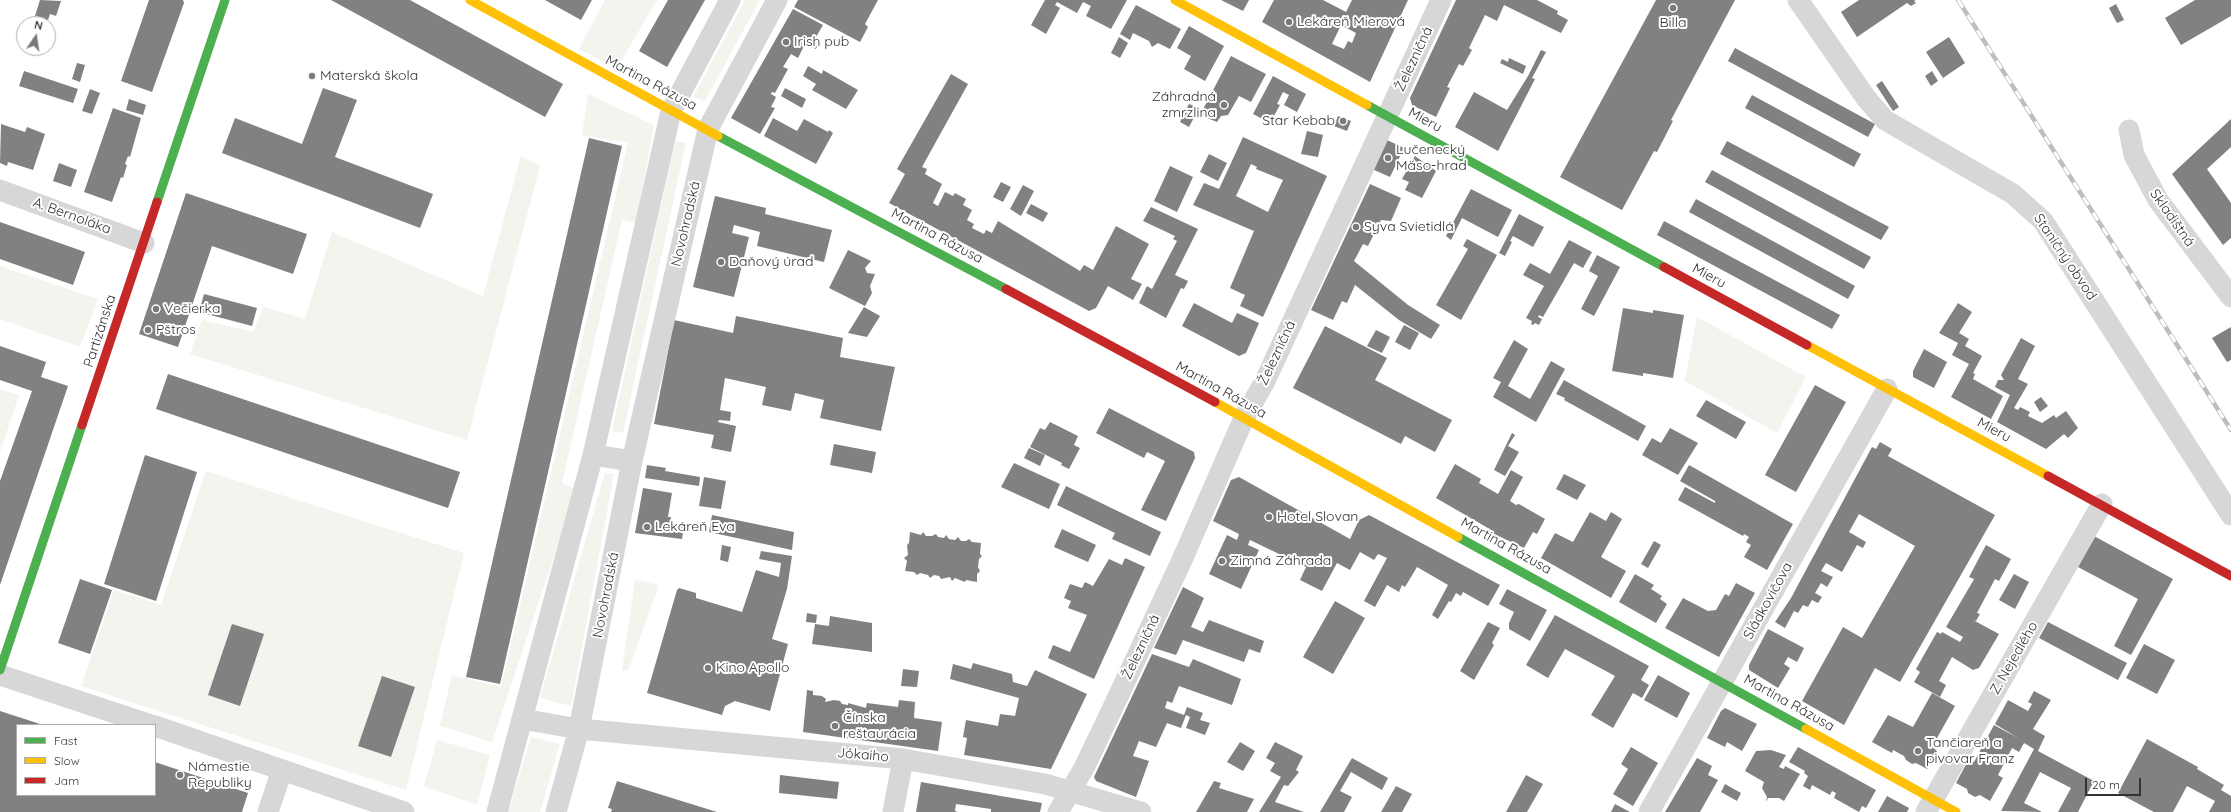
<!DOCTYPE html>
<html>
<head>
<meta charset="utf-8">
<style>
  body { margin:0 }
  #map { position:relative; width:2231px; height:812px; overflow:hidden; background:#fff; font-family:Quicksand,sans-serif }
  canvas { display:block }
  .legend { position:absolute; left:16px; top:724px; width:140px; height:72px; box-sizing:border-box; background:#fff; border:1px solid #adadad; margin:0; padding:5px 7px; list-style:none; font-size:12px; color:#333 }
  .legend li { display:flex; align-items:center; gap:8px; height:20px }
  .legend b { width:20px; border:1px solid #adadad }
  .north { position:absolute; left:16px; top:16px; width:40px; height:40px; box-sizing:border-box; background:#fff; border:1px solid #adadad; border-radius:50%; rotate:13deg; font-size:11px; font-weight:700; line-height:16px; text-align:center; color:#333 }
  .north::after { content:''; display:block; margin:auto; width:14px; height:18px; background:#7a7a7a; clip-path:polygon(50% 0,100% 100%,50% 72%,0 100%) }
  .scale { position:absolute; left:2085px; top:778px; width:56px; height:18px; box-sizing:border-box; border:2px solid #333; border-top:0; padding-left:5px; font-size:12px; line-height:14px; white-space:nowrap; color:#333; -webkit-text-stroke:3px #fff; paint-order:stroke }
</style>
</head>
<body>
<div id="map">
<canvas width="2231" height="812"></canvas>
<ul class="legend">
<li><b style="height:5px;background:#4caf50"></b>Fast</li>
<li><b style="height:5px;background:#ffc107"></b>Slow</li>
<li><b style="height:5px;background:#c62828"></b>Jam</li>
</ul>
<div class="north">N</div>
<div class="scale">20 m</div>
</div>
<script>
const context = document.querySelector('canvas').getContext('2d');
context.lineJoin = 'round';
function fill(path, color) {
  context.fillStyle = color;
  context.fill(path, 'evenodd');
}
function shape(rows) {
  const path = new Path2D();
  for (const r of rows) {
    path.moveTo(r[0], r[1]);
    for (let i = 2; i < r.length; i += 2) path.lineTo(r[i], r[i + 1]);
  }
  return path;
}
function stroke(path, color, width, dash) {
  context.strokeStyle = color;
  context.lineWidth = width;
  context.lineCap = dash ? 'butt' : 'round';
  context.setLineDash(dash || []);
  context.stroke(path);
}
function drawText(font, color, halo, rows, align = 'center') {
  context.font = font + ' Quicksand,sans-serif';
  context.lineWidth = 4;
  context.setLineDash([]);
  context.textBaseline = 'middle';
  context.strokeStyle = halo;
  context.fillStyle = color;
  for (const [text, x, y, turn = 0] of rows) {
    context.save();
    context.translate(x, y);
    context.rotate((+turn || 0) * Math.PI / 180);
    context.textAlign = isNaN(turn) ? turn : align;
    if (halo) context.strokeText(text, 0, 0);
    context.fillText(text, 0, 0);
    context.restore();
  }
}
fill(shape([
  [605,0,657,0,617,68,579,49],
  [745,0,760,0,705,101,693,97],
  [588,94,654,125,636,223,622,220,562,483,574,489,559,542,492,742,440,726,452,675,501,687,628,143,582,135],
  [675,141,686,143,623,433,612,431],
  [521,156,540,166,467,440,190,354,202,320,253,332,263,307,305,319,332,232,483,296],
  [0,266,98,299,80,347,0,319],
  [1697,317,1806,377,1777,433,1685,381],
  [0,389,19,395,0,452],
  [206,471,464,553,406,790,81,686,114,590,161,605],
  [605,473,614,474,571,706,540,698],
  [635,580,659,585,628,671,622,670],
  [531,737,560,744,540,812,508,812],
  [437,740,490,755,477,805,424,786]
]), '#f1f5ed');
fill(shape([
  [40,0,61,1,56,16,50,14,48,20,35,16],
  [149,0,183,0,184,3,152,92,121,81],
  [331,0,410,0,563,84,545,117],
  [545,0,592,0,581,20],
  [668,0,705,0,667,67,639,51],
  [798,0,878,0,865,24,868,27,860,42,794,7],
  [1045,0,1127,0,1111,29,1086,16,1091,6,1083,2,1077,13,1057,2,1055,5,1060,8,1046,34,1031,25],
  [1221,0,1249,0,1243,11],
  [1274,0,1323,0,1346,12,1352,0,1408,0,1370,82,1262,22],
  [1341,25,1356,33,1352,43,1348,41,1344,49,1332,44],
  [1456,0,1537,0,1558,11,1557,14,1568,20,1561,33,1504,5,1497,21,1485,15,1469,48,1472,50,1463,66,1459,64,1447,87,1450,88,1436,117,1412,105,1410,98],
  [1656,0,1735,0,1671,120,1673,121,1657,152,1654,151,1622,210,1560,177],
  [1859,0,1916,0,1914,1,1916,3,1911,6,1907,3,1857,37,1841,12],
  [2195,0,2231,0,2231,16,2181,45,2165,18],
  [2116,4,2124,20,2117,23,2109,8],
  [1136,5,1181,29,1170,49,1158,43,1152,47,1149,41,1133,33,1130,40,1120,34],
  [793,9,823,25,816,37,820,40,816,49,805,44,798,58,791,54,783,67,788,69,775,93,772,92,771,94,776,97,771,107,775,108,760,134,731,118],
  [1189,26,1224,46,1205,81,1184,69,1191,56,1177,48],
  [1119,37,1128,43,1120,58,1111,53],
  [1949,37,1965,63,1943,78,1926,52],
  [1735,48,1875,124,1868,137,1728,61],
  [1541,50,1546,52,1532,78,1535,79,1498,151,1455,127,1474,92,1507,110,1528,76],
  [1231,56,1266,74,1251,102,1239,96,1228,115,1221,116,1217,122,1200,115],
  [1509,58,1526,66,1523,74,1500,63,1502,59,1508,62],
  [77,63,85,65,80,82,72,79],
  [808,66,822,74,823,70,858,90,846,109,812,90,816,84,803,76],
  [24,71,78,89,73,103,19,86],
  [1932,71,1938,81,1931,86,1925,76],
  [951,74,968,84,922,167,927,169,925,174,942,184,933,203,938,206,945,192,953,196,955,193,966,199,963,205,972,210,967,220,974,224,972,228,984,234,986,230,992,233,998,221,1080,271,1084,265,1093,270,1116,226,1149,244,1131,279,1142,284,1133,300,1108,286,1096,308,1089,311,889,203,905,174,897,169],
  [1273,76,1306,94,1297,112,1284,105,1289,95,1283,92,1277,104,1280,105,1270,123,1253,114],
  [1882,81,1899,107,1893,111,1876,85],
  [323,88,357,100,335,157,433,194,420,228,222,153,235,118,302,144],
  [785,88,806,99,802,108,781,96],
  [90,89,100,93,92,114,82,111],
  [1752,95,1861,154,1854,167,1745,108],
  [129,99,146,105,143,115,126,110],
  [1189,104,1199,108,1189,127,1180,122],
  [113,108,141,118,130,157,128,156,125,164,127,165,123,178,121,177,112,202,84,192],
  [1338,116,1351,121,1347,131,1334,126],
  [773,118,797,131,804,119,828,132,829,130,833,133,816,164,764,136],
  [2231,119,2231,147,2207,169,2231,203,2231,238,2223,245,2172,174],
  [1,124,25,132,27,127,45,134,33,170,8,162,7,166,0,163],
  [1307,131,1323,135,1318,157,1301,154],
  [1243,137,1327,176,1263,317,1240,306,1245,295,1230,288,1254,231,1193,205,1204,183,1219,189],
  [1251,164,1257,167,1256,169,1283,180,1268,212,1236,196],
  [589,138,622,146,500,684,466,677],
  [1387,140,1404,148,1390,177,1372,169],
  [1727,141,1889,227,1881,240,1720,154],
  [1209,154,1227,163,1218,181,1200,172],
  [1415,156,1436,171,1422,198,1405,190,1409,182,1402,179],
  [59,163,77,170,71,187,53,181],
  [1170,166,1193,177,1177,212,1154,201],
  [1712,170,1871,257,1864,269,1705,182],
  [1001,182,1011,187,1003,202,993,197],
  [1370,184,1401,198,1391,221,1381,220,1368,246,1363,244,1354,261,1408,305,1440,325,1431,339,1399,320,1355,285,1347,303,1342,301,1333,320,1311,310],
  [1023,185,1034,191,1021,216,1010,209],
  [1471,189,1512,210,1498,237,1462,218,1451,240,1446,236],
  [186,193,307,234,293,274,212,246,178,347,139,334],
  [715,196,766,208,765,214,832,230,824,262,757,246,760,232,734,225,732,233,749,237,734,297,693,287],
  [1696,199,1855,286,1848,299,1689,212],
  [1031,204,1048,213,1043,222,1026,213],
  [1151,207,1198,229,1175,275,1188,281,1184,289,1181,288,1166,318,1139,303,1147,286,1152,289,1177,241,1173,239,1175,236,1143,221],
  [1519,214,1544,227,1533,247,1513,236,1510,241,1512,242,1505,256,1499,253],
  [1664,221,1840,315,1832,329,1657,235],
  [0,222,85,252,73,285,0,259],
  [1467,239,1497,255,1461,320,1436,305,1468,249,1463,246],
  [1569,240,1592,252,1583,268,1574,263,1543,317,1539,315,1538,317,1542,319,1539,325,1535,323,1533,325,1531,324,1532,321,1526,318,1544,286,1523,275,1530,263,1550,274],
  [848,250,871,261,865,268,867,273,875,274,870,286,872,293,865,306,829,288],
  [1597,255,1620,267,1594,316,1581,309,1598,276,1589,271],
  [204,294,257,308,252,326,199,312],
  [1194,303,1232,323,1237,313,1259,323,1246,353,1239,356,1182,326],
  [1958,303,1972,312,1959,333,1969,339,1965,346,1982,356,1973,373,1975,374,1973,379,2003,396,1991,419,1951,397,1969,364,1952,355,1958,343,1939,333],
  [864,307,880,316,867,337,848,333],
  [1623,308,1653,313,1653,310,1684,315,1673,378,1643,373,1643,376,1612,371],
  [736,316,843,338,840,357,895,367,881,431,820,418,824,400,795,393,791,411,762,405,766,387,725,378,720,410,731,412,730,421,719,420,718,422,736,426,731,452,711,448,714,435,654,424,674,320,733,333],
  [1404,325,1419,333,1410,350,1395,342],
  [1325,326,1387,358,1375,380,1452,420,1435,452,1405,436,1401,444,1293,388],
  [2231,327,2231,360,2227,362,2212,338],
  [1376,330,1390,337,1382,353,1367,346],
  [2021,338,2035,346,2018,379,2028,384,2014,408,2018,410,2020,407,2030,412,2028,416,2042,423,2054,415,2056,418,2066,411,2078,428,2068,438,2064,434,2046,449,1997,422,2010,395,1995,387,1998,380,2004,380,2001,375],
  [1514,340,1528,349,1508,386,1530,399,1551,361,1565,369,1536,422,1493,397,1501,382,1493,378],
  [0,346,46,362,41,377,68,386,0,585,0,481,32,391,0,380],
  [1924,349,1947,362,1934,388,1913,377,1913,371],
  [168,374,460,472,448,508,156,409],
  [1564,380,1646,426,1638,441,1564,400,1565,398,1556,394],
  [1815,385,1846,402,1796,492,1765,475],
  [2041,397,2048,406,2040,412,2034,402],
  [1706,400,1746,422,1736,439,1696,416],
  [1109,408,1194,452,1195,458,1166,521,1141,510,1165,461,1147,452,1144,458,1096,433],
  [1050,422,1078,436,1074,445,1080,448,1069,469,1061,465,1062,463,1030,447,1040,428,1045,430],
  [1670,428,1698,443,1678,475,1642,455,1652,438,1661,443],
  [1512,433,1515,435,1508,446,1519,452,1505,476,1494,470],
  [1880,442,1892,449,1888,456,1995,515,1900,682,1875,668,1844,725,1802,701,1843,627,1862,638,1915,546,1859,514,1849,532,1866,542,1863,548,1857,545,1842,572,1826,563,1821,571,1833,577,1827,587,1821,583,1815,593,1822,597,1818,603,1812,600,1808,607,1803,605,1798,613,1794,611,1785,628,1775,622,1791,598,1872,447,1876,449],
  [834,444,876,452,872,473,830,465],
  [1029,448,1045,455,1040,466,1024,458],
  [145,455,197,472,156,601,104,584],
  [1014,463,1060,484,1049,509,1001,487],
  [1455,464,1481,479,1479,483,1498,494,1511,470,1523,477,1510,501,1516,505,1519,504,1545,519,1537,534,1533,532,1524,548,1492,533,1493,531,1436,498],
  [647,465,666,468,665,471,700,477,699,486,645,478],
  [1689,465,1793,524,1767,570,1744,557,1751,545,1746,542,1749,537,1744,534,1743,536,1678,500,1685,487,1715,503,1715,501,1680,481],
  [1564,474,1586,485,1577,500,1556,489],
  [704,477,726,481,721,509,699,506],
  [1239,477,1350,539,1359,520,1369,515,1500,585,1488,606,1463,592,1461,596,1456,593,1451,602,1449,601,1438,619,1432,615,1448,585,1417,567,1405,587,1402,585,1399,592,1387,585,1375,607,1364,601,1387,558,1378,554,1374,560,1360,552,1350,570,1337,563,1322,591,1300,580,1306,567,1250,540,1248,545,1259,550,1241,589,1209,574,1227,535,1237,540,1239,534,1213,521,1231,480],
  [1066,486,1161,532,1150,556,1112,539,1115,533,1057,505],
  [643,488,672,493,668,517,671,517,670,523,684,525,682,539,635,533],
  [1590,512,1606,521,1611,512,1622,519,1601,557,1626,571,1611,598,1541,558,1555,533,1573,542],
  [712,515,794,532,792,550,709,532],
  [1062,529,1096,545,1088,562,1054,547],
  [910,532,921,535,923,532,926,536,932,536,936,534,938,537,944,538,946,535,949,539,955,540,958,537,961,541,966,541,969,539,972,542,981,543,980,554,982,556,979,559,978,567,980,571,977,574,977,582,966,580,965,582,955,578,952,581,950,577,941,579,939,576,934,575,930,578,928,575,920,573,917,575,914,572,905,571,907,561,904,558,908,555,907,545,909,543],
  [2094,536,2173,579,2131,655,2114,646,2138,599,2078,567],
  [1654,541,1661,545,1648,568,1641,564],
  [722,545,731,547,728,562,720,560],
  [1986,545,2011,559,1999,581,1995,579,1977,613,1980,614,1976,621,1973,620,1999,634,1979,668,1973,670,1952,657,1939,681,1946,685,1940,697,1914,682,1920,672,1916,669,1937,632,1941,634,1942,632,1960,642,1963,637,1946,627,1973,581,1974,579,1969,577],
  [761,551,792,556,787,589,772,639,788,644,770,711,735,701,725,706,722,715,647,693,677,590,679,588,696,593,696,598,742,612,756,570,779,577,781,563,759,559],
  [1125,558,1145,567,1094,679,1048,658,1053,645,1070,652,1087,615,1068,608,1071,601,1064,598,1070,584,1082,588,1085,582,1093,586,1109,559,1122,565],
  [1635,574,1654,585,1651,589,1662,596,1660,599,1667,604,1656,623,1619,602],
  [2014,574,2029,582,2015,609,1999,600],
  [80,579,112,590,90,654,58,643],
  [1736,583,1755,593,1719,657,1665,628,1683,598,1708,611,1716,610,1725,594,1729,596],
  [1183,587,1204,598,1191,627,1203,632,1209,620,1264,641,1260,653,1249,649,1244,662,1183,640,1176,655,1154,648],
  [1507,589,1547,610,1530,641,1509,629,1509,623,1514,612,1499,604],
  [1335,601,1365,618,1333,674,1303,657],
  [807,613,817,615,816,623,806,622],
  [1555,615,1649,666,1641,680,1649,685,1642,698,1633,693,1613,728,1591,715,1615,676,1565,649,1548,678,1526,665],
  [830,616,872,623,872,652,812,644,815,624,829,626],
  [1488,622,1500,628,1492,643,1494,645,1474,680,1460,671],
  [2048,622,2127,663,2118,680,2039,638],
  [232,624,264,634,240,706,208,695],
  [1768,629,1804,648,1797,662,1788,657,1784,664,1790,668,1778,688,1749,670,1749,665],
  [2144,644,2175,660,2157,694,2126,678],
  [1152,654,1189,667,1193,659,1241,679,1232,705,1179,686,1172,703,1167,701,1165,708,1184,715,1187,707,1203,713,1200,720,1210,723,1205,735,1186,728,1190,717,1186,715,1181,728,1167,723,1156,747,1139,741,1133,756,1149,761,1136,797,1096,781,1094,777],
  [973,663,1012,674,1013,682,1027,686,1035,670,1087,694,1051,769,964,755,967,738,963,737,966,720,998,726,1000,714,1015,716,1019,698,950,679,953,664,971,669],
  [903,669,919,671,917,687,901,686],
  [1658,675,1690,693,1677,718,1644,700],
  [382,676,415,687,391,757,358,746],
  [807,690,813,691,813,695,822,696,826,699,825,702,834,700,840,701,842,704,848,705,848,703,866,708,867,703,898,707,899,700,915,702,914,718,942,722,938,751,803,732],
  [2034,691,2051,700,2033,729,2045,736,2038,751,2094,781,2078,812,2058,812,2071,788,2040,772,2024,803,2042,812,2001,811,2034,749,2024,743,2019,752,2012,748,1998,775,2003,778,1990,801,1980,795,1975,797,1968,793,1967,789,1956,783,1969,759,1974,762,1994,725,2018,738,1995,724,2008,700,2028,711,2032,704,2028,702],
  [1932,693,1955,706,1932,747,1937,751,1927,769,1916,763,1912,764,1906,760,1904,756,1893,750,1892,753,1872,742,1888,715,1913,727],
  [1725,708,1757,724,1742,751,1727,742,1725,747,1707,738,1721,711],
  [0,711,43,725,17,725,17,795,155,795,155,762,248,793,242,812,0,812],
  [2147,739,2198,767,2197,769,2224,785,2221,790,2231,796,2231,812,2209,812,2215,801,2187,786,2173,812,2154,812,2118,793],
  [1240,742,1255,751,1243,771,1227,762],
  [1275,742,1303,756,1296,770,1299,772,1288,786,1284,785,1275,802,1304,812,1259,812,1281,777,1270,771,1275,763,1266,758],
  [1631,747,1658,763,1633,806,1613,794,1628,769,1621,764],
  [1798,747,1876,790,1866,808,1862,806,1859,812,1834,798,1836,793,1832,791,1830,795,1812,785,1810,790,1803,786,1808,776,1804,773,1805,771,1789,762],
  [1771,750,1786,755,1779,767,1784,769,1785,766,1800,774,1784,801,1779,798,1768,798,1766,802,1767,797,1762,788,1764,782,1745,771,1756,751],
  [1352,758,1388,778,1382,790,1351,772,1340,791,1352,797,1344,812,1320,812],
  [1697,758,1712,766,1708,775,1718,780,1700,812,1665,812],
  [780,775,839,782,837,799,779,793],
  [1526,775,1543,784,1527,812,1506,812],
  [617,781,717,812,611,812,612,809,608,808],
  [1214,781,1221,783,1219,788,1254,799,1247,812,1196,812],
  [921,782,1001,796,1042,803,1040,812,991,812,991,809,956,804,955,811,958,812,916,812],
  [1725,784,1741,793,1737,801,1721,792],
  [1396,786,1412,794,1402,812,1381,812],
  [1887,796,1909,808,1907,812,1878,812],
  [1615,804,1630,812,1611,812]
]), '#818181');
stroke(shape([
  [1798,0,1866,98,1885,120,2013,194,2043,221,2231,515],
  [2129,130,2134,155,2158,200,2231,297],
  [0,190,144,243],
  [593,455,632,461],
  [0,675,151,725],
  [522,719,579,729,903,759,1045,784,1141,812],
  [155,726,404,812],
  [268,812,282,770],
  [497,812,593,455,671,111,730,0],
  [556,812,579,729,632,461,708,129,777,0],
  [893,812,903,759],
  [1058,812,1084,768,1116,701,1182,560,1244,418,1265,381,1441,0],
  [1649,812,1887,389],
  [1926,812,2102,504]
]), '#d7d7d7', 21);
stroke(shape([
  [1367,105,1664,267],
  [718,136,1006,289],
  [157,202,225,0],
  [1458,537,1806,729],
  [0,670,82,425]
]), '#4caf50', 9);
stroke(shape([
  [470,0,718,136],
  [1175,0,1367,105],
  [1807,345,2048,476],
  [1215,402,1458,537],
  [1806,729,1956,812]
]), '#ffc107', 9);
stroke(shape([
  [1664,267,1807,345],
  [1006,289,1215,402],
  [82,425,157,202],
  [2048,476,2231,576]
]), '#c62828', 9);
const rail = shape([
  [1958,0,2231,430]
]);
stroke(rail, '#bebebe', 4.5);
stroke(rail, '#fff', 3, [9]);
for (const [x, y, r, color] of [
  [1673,8,4,"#7a7a7a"],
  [1289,22,4,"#7a7a7a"],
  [786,42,4,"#7a7a7a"],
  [312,76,4,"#7a7a7a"],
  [1224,105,4,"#7a7a7a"],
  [1343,121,4,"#7a7a7a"],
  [1388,158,4,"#7a7a7a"],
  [1356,227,4,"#7a7a7a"],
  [721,262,4,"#7a7a7a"],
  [156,309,4,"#7a7a7a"],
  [148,330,4,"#7a7a7a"],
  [1269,517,4,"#7a7a7a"],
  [647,527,4,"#7a7a7a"],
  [1222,561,4,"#7a7a7a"],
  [708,668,4,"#7a7a7a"],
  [835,726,4,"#7a7a7a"],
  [1918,751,4,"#7a7a7a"],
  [180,775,4,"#7a7a7a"]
]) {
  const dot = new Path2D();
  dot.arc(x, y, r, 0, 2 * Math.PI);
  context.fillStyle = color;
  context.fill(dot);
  stroke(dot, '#fff', 1.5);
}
drawText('14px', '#333', '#fff', [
  ["Lekáreň Mierová",1297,22],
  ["Billa",1673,23,"center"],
  ["Irish pub",794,42],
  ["Materská škola",320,76],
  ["Záhradná",1216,97,"right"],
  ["zmrzlina",1216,113,"right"],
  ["Star Kebab",1335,121,"right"],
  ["Lučenecký",1396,150],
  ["Mäso-hrad",1396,166],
  ["Syva Svietidlá",1364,227],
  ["Daňový úrad",729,262],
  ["Večierka",164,309],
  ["Pštros",156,330],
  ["Hotel Slovan",1277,517],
  ["Lekáreň Eva",655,527],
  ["Zimná Záhrada",1230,561],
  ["Kino Apollo",716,668],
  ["Čínska",843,718],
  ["reštaurácia",843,734],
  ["Tančiareň a",1926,743],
  ["pivovar Franz",1926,759],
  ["Námestie",188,767],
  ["Republiky",188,783]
], 'left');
drawText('14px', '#333', '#fff', [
  ["Železničná",1414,59,-65],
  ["Martina Rázusa",651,83,28],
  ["Mieru",1425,120,29],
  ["A. Bernoláka",72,216,20],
  ["Skladištná",2172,218,55],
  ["Novohradská",686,224,-77],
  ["Martina Rázusa",937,236,28],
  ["Staničný obvod",2065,257,56],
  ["Mieru",1709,276,29],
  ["Partizánska",100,331,-72],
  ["Železničná",1277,353,-65],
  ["Martina Rázusa",1221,390,29],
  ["Mieru",1994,430,28],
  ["Martina Rázusa",1506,546,29],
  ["Novohradská",606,595,-79],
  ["Sládkovičova",1768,601,-61],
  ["Železničná",1141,647,-65],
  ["Z. Nejedlého",2014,658,-60],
  ["Martina Rázusa",1789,703,29],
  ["Jókaiho",863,755,5]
]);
</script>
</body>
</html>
